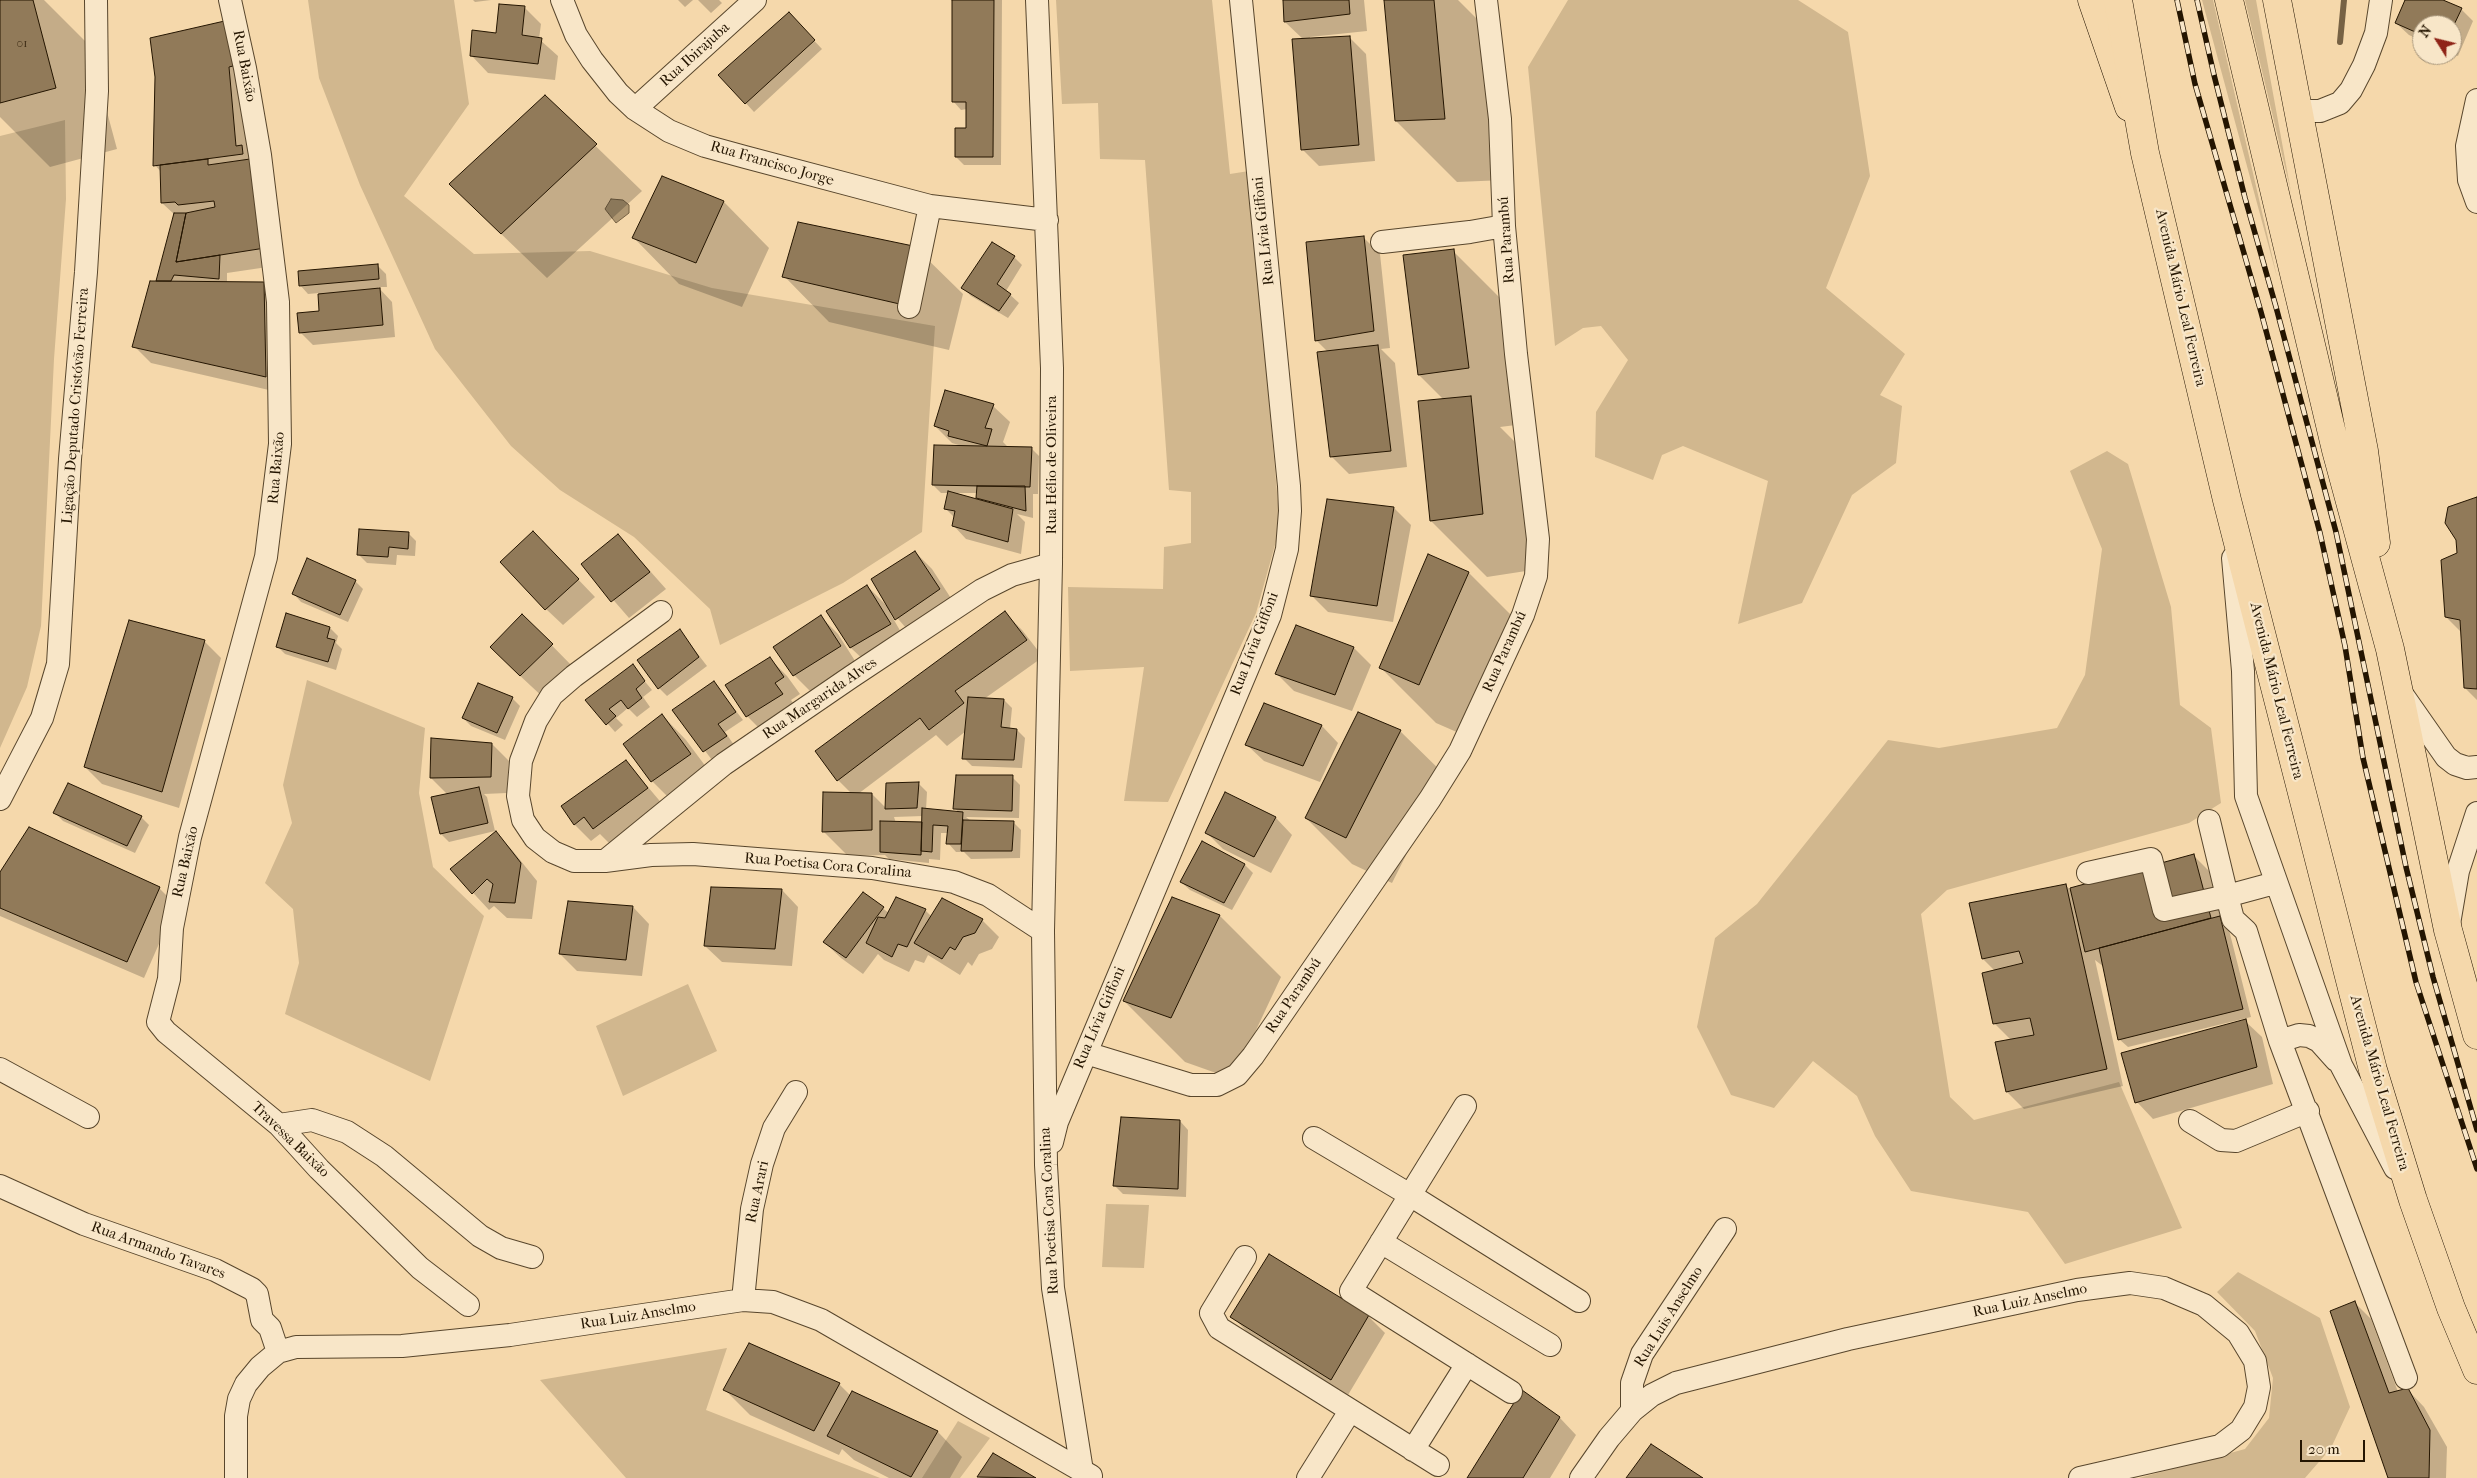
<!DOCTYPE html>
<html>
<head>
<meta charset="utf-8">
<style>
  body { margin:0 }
  #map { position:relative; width:2477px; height:1478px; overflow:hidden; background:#f5d8ab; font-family:"IM FELL French Canon",serif }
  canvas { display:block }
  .north { position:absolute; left:2412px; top:15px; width:50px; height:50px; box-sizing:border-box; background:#f8e6c8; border:1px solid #a39278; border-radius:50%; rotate:306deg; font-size:14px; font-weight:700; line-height:20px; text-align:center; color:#241501 }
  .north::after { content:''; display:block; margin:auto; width:18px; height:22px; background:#8f2418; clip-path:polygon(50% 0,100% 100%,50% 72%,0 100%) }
  .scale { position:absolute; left:2300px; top:1440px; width:65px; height:22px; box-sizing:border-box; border:2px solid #241501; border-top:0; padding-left:6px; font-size:15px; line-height:18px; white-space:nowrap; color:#241501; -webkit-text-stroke:4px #f8e6c8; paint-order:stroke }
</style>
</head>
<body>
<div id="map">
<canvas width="2477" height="1478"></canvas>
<div class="north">N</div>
<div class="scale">20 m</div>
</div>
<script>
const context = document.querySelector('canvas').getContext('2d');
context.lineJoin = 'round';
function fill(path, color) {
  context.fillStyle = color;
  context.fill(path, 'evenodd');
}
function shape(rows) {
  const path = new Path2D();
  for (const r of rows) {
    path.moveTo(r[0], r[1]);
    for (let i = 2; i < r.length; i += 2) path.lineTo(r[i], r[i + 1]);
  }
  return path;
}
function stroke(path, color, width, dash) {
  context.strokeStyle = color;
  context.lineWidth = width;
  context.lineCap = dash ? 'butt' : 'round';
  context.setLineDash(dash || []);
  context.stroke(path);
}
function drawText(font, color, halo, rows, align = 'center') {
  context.font = font + ' "IM FELL French Canon",serif';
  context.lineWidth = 4.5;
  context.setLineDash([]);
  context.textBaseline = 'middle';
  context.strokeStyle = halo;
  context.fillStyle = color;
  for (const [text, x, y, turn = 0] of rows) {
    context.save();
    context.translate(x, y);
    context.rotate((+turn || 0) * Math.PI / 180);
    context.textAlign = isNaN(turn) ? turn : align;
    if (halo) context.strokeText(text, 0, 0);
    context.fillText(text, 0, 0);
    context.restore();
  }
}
fill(shape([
  [308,0,454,0,469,104,404,196,474,254,590,251,712,288,935,326,922,532,843,583,720,645,710,609,634,537,560,490,511,446,435,349,360,185,319,78],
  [1056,0,1212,0,1230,174,1249,171,1280,527,1256,613,1168,802,1124,801,1144,667,1070,671,1068,587,1163,589,1164,547,1191,543,1191,492,1169,490,1145,160,1100,159,1098,103,1062,104],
  [1568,0,1798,0,1848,32,1870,176,1826,288,1905,354,1880,395,1902,406,1896,463,1852,495,1802,603,1738,624,1768,481,1683,446,1662,455,1653,480,1595,457,1596,412,1628,360,1601,326,1583,328,1555,346,1528,67],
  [2202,0,2213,0,2277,277],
  [2245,0,2256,0,2291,192],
  [65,120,66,199,54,359,41,626,27,687,0,748,0,136],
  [2107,451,2128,464,2171,607,2180,705,2211,728,2221,803,2189,823,1947,890,1921,914,1950,1097,1974,1120,2119,1082,2182,1228,2065,1264,2028,1212,1911,1191,1875,1136,1857,1096,1813,1061,1774,1108,1731,1095,1697,1027,1715,938,1757,904,1888,740,1939,748,2057,728,2085,675,2102,549,2070,471],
  [307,680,425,728,419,793,433,867,484,916,430,1081,285,1014,299,963,293,909,265,883,292,823,283,785],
  [688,984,717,1051,623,1096,596,1026],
  [1106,1204,1149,1205,1144,1268,1102,1267],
  [2238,1272,2320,1318,2350,1407,2331,1448,2305,1478,2139,1478,2245,1449,2269,1418,2273,1378,2255,1331,2217,1292],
  [727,1348,706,1410,880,1478,626,1478,540,1380],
  [958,1421,990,1438,960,1478,922,1478]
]), '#d1b78e');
const water = shape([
  [611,199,623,200,629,205,629,213,616,223,605,209,611,199]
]);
fill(water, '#ae9671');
stroke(water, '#776244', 1);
fill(shape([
  [0,0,44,0,89,45,117,149,50,167,0,117],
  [473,0,491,0,475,2],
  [678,0,693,0,685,7],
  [698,0,719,0,722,3,711,13],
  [953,0,1002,0,1001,165,964,165,956,157,968,129,967,109,961,110,953,101],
  [1284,0,1364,0,1367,31,1310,37,1310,40,1349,37,1366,54,1375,161,1319,166,1302,149,1304,40,1285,22],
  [1385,0,1458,0,1492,34,1505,180,1457,182,1396,121],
  [2406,0,2440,0,2461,9,2473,21,2458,56,2452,54,2452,25,2422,25,2422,41,2409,35,2396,23],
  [524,7,541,24,539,39,558,56,555,80,488,73,472,56],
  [789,14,822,49,754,112,720,75],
  [229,22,281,265,227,273,227,283,263,284,280,301,282,393,151,363,134,346,159,282,158,280,175,215,162,203,161,172,155,165],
  [545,97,642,191,547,278,496,229],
  [662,178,724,202,769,248,742,307,679,284,634,238],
  [1363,237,1380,254,1390,348,1381,349,1395,363,1407,467,1349,474,1332,457,1328,352,1316,340],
  [993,244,1014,257,1022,265,1006,291,1019,303,1008,318,971,296,963,288],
  [917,249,963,294,949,350,829,322,784,276],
  [1453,251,1509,307,1524,424,1500,427,1526,453,1539,569,1487,577,1431,521,1444,400,1419,375],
  [377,265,386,274,387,287,378,287,392,302,395,337,313,345,300,332,321,312,319,293,308,294,300,285],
  [993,406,1010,422,1003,442,1009,448,1031,448,1039,456,1038,494,1033,494,1033,518,1017,514,1025,522,1021,554,966,539,954,526,955,518,945,508,949,493,941,493,933,485,962,446,952,443,935,426],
  [956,493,978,493,978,498,981,501],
  [2477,499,2477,700,2465,688,2462,633,2446,617,2459,554],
  [1328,501,1394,508,1411,525,1393,622,1328,612,1311,595],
  [408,533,416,541,415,556,397,555,396,565,367,563,359,555],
  [618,535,666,589,629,618,583,565],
  [550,550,595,597,563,625,546,609],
  [915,552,932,569,956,606,913,636,892,612,890,613,906,641,868,664,851,648,828,611,867,586,888,607],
  [1429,555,1469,573,1525,629,1475,740,1436,723,1380,667],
  [355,581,363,589,348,622,301,602,293,593],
  [1005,613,1022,630,1043,657,984,699,1004,700,1012,708,1010,729,1017,730,1025,738,1022,768,972,766,964,758,966,731,947,746,936,735,858,794,872,794,886,808,919,784,927,792,926,810,959,813,955,808,1012,777,1020,785,1019,818,966,817,971,821,1013,822,1021,830,1020,858,971,859,964,852,956,852,948,843,948,833,941,833,940,860,929,859,929,863,889,859,885,855,848,856,823,831,852,794,838,780],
  [923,816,923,823,896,823,894,817],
  [522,615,576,670,546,700,516,672],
  [821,617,838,634,857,664,811,692,794,675,775,647],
  [1297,626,1354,648,1371,665,1352,711,1294,691,1277,674],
  [330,628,338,636,336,643,342,649,336,670,285,654,277,646],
  [680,631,707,666,667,696,659,688],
  [204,641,221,658,179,808,102,784,85,767],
  [770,659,787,676,800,694,791,700,799,711,764,733,747,716,726,685],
  [632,666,652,690,643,697,650,707,637,717,628,708,616,718,623,725,615,732,587,700],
  [714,683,743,720,725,732,734,745,712,760,674,710],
  [512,698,520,706,505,740,471,726,463,718],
  [1265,705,1322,726,1338,743,1320,782,1264,761,1247,745],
  [662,715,686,740,715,779,677,806,652,781],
  [1400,731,1446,776,1392,883,1352,864,1306,818],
  [492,744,509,761,507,793,484,794,487,797,495,831,449,842,441,834,448,795,431,778],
  [626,761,664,806,611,845,600,834,591,841,574,824],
  [1225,794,1276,818,1292,835,1271,873,1223,849,1206,832],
  [55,813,141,817,149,825,135,853,63,821],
  [496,833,512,850,537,881,532,919,507,918,494,906,489,910,451,869],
  [1202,842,1245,865,1253,873,1232,910,1190,890,1181,882],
  [2193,855,2210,872,2228,926,2251,1017,2128,1047,2119,1039,2104,967,2095,960,2123,1086,2024,1109,2007,1092,1997,1043,2012,1041,1994,1023,1995,971,1983,959,2065,885,2073,892],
  [0,875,159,888,176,905,144,978,0,916],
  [782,890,798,907,792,966,722,962,705,946],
  [863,894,889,913,925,910,932,917,982,920,999,937,992,949,979,954,972,966,968,962,960,975,928,955,924,963,915,960,909,972,884,960,878,954,863,974,841,958,824,942],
  [1173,898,1220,916,1281,977,1233,1079,1185,1062,1124,1001],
  [633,907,649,924,642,976,577,971,560,954],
  [2245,1021,2262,1037,2273,1084,2153,1119,2137,1102],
  [1180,1121,1188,1130,1186,1197,1123,1194,1114,1185],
  [2355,1303,2371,1319,2398,1392,2408,1390,2424,1407,2447,1447,2446,1478,2390,1478],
  [1232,1316,1368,1316,1385,1333,1348,1395,1248,1333],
  [839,1384,851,1396,853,1392,938,1432,962,1457,950,1478,889,1478,854,1460,842,1449,839,1455,750,1415,725,1390],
  [1522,1392,1560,1418,1576,1435,1550,1478,1469,1478],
  [993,1454,1034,1478,980,1478,979,1476]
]), '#0003');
stroke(shape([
  [2340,42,2344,0]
]), '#776244', 6);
const building = shape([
  [0,0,33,0,56,88,0,103,0,0],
  [952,0,994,0,993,157,955,157,955,128,966,128,966,102,952,102,952,0],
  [1283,0,1349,0,1350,14,1284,22,1283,0],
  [1384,0,1434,0,1445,119,1395,121,1384,0],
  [2405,0,2443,0,2462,8,2452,29,2452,25,2422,25,2422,35,2395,23,2405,0],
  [499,4,525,6,522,35,542,38,538,64,470,56,472,30,496,33,499,4],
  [789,12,815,40,745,104,718,75,789,12],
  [229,20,233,66,229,67,236,146,242,145,243,154,153,166,155,77,150,38,229,20],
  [1350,36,1359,145,1301,150,1292,39,1350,36],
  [545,95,597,144,501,234,449,184,545,95],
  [208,159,208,165,250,159,265,248,176,262,186,213,215,207,214,201,178,205,175,202,161,203,160,165,208,159],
  [662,176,724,201,696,263,632,238,662,176],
  [174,213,186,213,176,262,220,255,219,279,174,275,171,281,156,281,174,213],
  [798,222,918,247,904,305,782,277,798,222],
  [1364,236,1374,331,1315,341,1306,242,1364,236],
  [992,242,1015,256,997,284,1011,294,999,311,961,288,992,242],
  [1454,249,1469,368,1418,375,1403,255,1454,249],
  [378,264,379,279,299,286,298,271,378,264],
  [150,281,264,282,266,377,132,347,150,281],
  [380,288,383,325,299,333,297,313,319,311,318,294,380,288],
  [1378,345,1391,451,1330,457,1317,352,1378,345],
  [945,390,994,404,985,428,992,429,987,446,948,436,949,431,934,426,945,390],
  [1471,396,1483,514,1430,521,1418,401,1471,396],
  [934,445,1032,447,1030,487,932,485,934,445],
  [977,486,1025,486,1026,511,976,498,977,486],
  [948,491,1013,509,1008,542,952,526,955,511,944,509,948,491],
  [2477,497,2477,689,2464,688,2460,620,2445,617,2441,560,2457,553,2456,540,2445,523,2448,507,2477,497],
  [1327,499,1394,507,1377,606,1310,596,1327,499],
  [359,529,409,532,408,549,389,547,388,557,357,555,359,529],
  [533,531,579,579,545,610,500,562,533,531],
  [618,534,650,572,611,602,581,564,618,534],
  [915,551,940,589,895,620,871,579,915,551],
  [1428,554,1469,572,1419,685,1379,668,1428,554],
  [307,558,356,580,340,615,292,594,307,558],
  [867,585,891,624,850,648,826,611,867,585],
  [1005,611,1027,640,955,691,964,703,929,730,920,718,837,781,815,751,1005,611],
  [286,613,330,627,327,638,335,640,328,662,276,647,286,613],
  [522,614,553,644,520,676,490,647,522,614],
  [821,615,841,646,793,676,773,647,821,615],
  [129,620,205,640,162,792,84,767,129,620],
  [1296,625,1354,647,1335,695,1275,674,1296,625],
  [680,629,699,657,658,689,637,660,680,629],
  [770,657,784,677,775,683,783,694,746,717,725,685,770,657],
  [633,664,645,681,636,689,642,698,628,709,621,700,609,709,616,716,606,725,585,700,633,664],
  [714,681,736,712,718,724,727,736,703,752,672,710,714,681],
  [478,683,513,697,497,733,462,718,478,683],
  [968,697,1004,699,1001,727,1017,729,1014,760,962,759,968,697],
  [1264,703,1322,725,1303,766,1245,745,1264,703],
  [1358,712,1401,730,1346,838,1305,818,1358,712],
  [662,714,691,754,651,782,623,744,662,714],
  [431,738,492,743,491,777,430,778,431,738],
  [626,760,648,788,593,829,584,817,574,825,561,806,626,760],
  [956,775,1013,775,1012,811,953,809,956,775],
  [919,782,917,808,885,809,886,783,919,782],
  [68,783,142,816,127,846,53,813,68,783],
  [479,787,488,823,440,834,431,797,479,787],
  [823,792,872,793,872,830,822,832,823,792],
  [1225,792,1276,817,1254,857,1205,833,1225,792],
  [922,808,963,812,961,844,946,844,948,826,933,825,932,852,921,851,922,808],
  [963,820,1014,821,1012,851,961,851,963,820],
  [880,821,922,822,921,855,880,852,880,821],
  [29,827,160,887,127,962,0,908,0,872,29,827],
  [496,831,521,863,515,903,489,902,493,884,487,879,472,894,450,869,496,831],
  [1202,841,1245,864,1224,903,1180,882,1202,841],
  [2194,854,2211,918,2085,952,2070,888,2194,854],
  [2066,884,2107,1069,2006,1092,1995,1042,2034,1035,2030,1018,1993,1024,1982,973,2023,963,2019,951,1982,959,1969,903,2066,884],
  [711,887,782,889,775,949,704,946,711,887],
  [863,892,884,907,846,958,823,942,863,892],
  [896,897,926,909,907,947,898,944,892,957,866,943,878,917,885,918,896,897],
  [1172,897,1220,915,1171,1018,1123,1001,1172,897],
  [942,898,983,919,975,933,963,937,955,950,950,947,942,959,914,943,942,898],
  [568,901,633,906,626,960,559,954,568,901],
  [2220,916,2243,1009,2118,1040,2099,948,2220,916],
  [2246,1019,2257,1067,2135,1103,2121,1053,2246,1019],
  [1121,1117,1180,1120,1178,1189,1113,1186,1121,1117],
  [1269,1254,1369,1315,1331,1380,1230,1317,1269,1254],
  [2355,1301,2389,1393,2408,1388,2430,1430,2429,1478,2388,1478,2330,1311,2355,1301],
  [749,1343,840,1383,814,1431,723,1390,749,1343],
  [1522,1390,1560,1417,1523,1478,1467,1478,1522,1390],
  [852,1391,938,1431,911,1477,827,1436,852,1391],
  [1651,1444,1703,1478,1626,1478,1651,1444],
  [993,1453,1036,1478,977,1477,993,1453]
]);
fill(building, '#917a59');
stroke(building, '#241501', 1);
const minor = shape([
  [230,0,245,68,260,155,278,302,280,444,266,557,190,837,172,928,169,979,158,1022,166,1032,279,1125,319,1169,420,1268,468,1305],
  [562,0,576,35,592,60,618,93,635,109,669,131,705,146,745,157,930,206,1047,220],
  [1037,0,1052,368,1051,564,1043,931],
  [2477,100,2467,146,2469,180,2477,202],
  [635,109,755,0],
  [2299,111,2320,111,2340,103,2351,90,2364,65,2376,33,2381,0],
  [1382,242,1470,232,1504,226],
  [909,307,930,206],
  [2233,558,2243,671,2246,796,2341,1065,2395,1168],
  [661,612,574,676,552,695,536,721,521,761,518,796,523,820,535,838,553,852,574,861,605,861,651,855,693,854,872,868,954,882,988,895,1043,931,1046,1165,1053,1288,1082,1471],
  [2402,694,2446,757,2455,764,2467,768,2477,767],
  [0,799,42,718,58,664,70,459,86,272,97,91,96,0],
  [605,861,724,764,851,677,982,590,1012,575,1051,564],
  [2088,873,2151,859,2164,910,2227,896,2209,821],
  [2275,883,2227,896,2233,919,2246,931,2280,1041,2299,1035,2309,1036,2319,1041,2336,1060],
  [2449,924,2458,871,2477,813],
  [2280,1041,2406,1378],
  [1086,1053,1191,1085,1217,1085,1237,1075,1253,1056,1430,799,1460,751,1523,615,1536,576,1538,539,1516,354,1504,226,1500,119,1486,0],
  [0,1069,88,1117],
  [1465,1106,1351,1291,1511,1392],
  [2190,1121,2221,1140,2236,1141,2308,1111],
  [279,1125,312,1120,347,1132,384,1156,480,1236,501,1248,532,1257],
  [1314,1138,1410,1195,1579,1301],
  [1052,1142,1057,1122,1270,615,1287,549,1290,511,1289,486,1241,0],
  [0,1186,84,1224,215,1270,252,1289,257,1294,262,1320,270,1328,278,1352],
  [1381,1242,1550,1345],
  [1245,1257,1211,1313,1219,1328,1438,1465],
  [743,1300,752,1209,762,1164,774,1128,796,1092],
  [1632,1411,1632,1383,1642,1354,1725,1229],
  [1413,1450,1467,1364],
  [236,1478,236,1416,239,1399,246,1384,260,1367,278,1352,296,1347,402,1346,510,1335,743,1300,773,1302,821,1320,1091,1476],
  [1308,1478,1350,1411],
  [1581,1478,1609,1438,1632,1411,1652,1395,1676,1383,1848,1339,2077,1290,2130,1283,2164,1288,2204,1305,2238,1333,2255,1361,2259,1387,2255,1407,2241,1430,2220,1446,2080,1478]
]);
const major = shape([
  [2092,0,2129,107]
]);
const highway = shape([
  [2118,0,2145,153,2227,500,2373,1070,2413,1200,2451,1308,2477,1370],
  [2229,0,2336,450,2390,649,2448,930,2477,1035],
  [2277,0,2364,451,2376,543]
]);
stroke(minor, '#58462c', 24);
stroke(major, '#241501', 29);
stroke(highway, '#241501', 29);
stroke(minor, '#f8e6c8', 22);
stroke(major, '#f5d8ab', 28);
stroke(highway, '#f5d8ab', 28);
const rail = shape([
  [2177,0,2195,84,2261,312,2320,533,2345,646,2363,758,2416,982,2477,1169],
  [2197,0,2214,75,2245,198,2276,307,2336,532,2406,867,2433,977,2477,1130]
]);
stroke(rail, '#241501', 5.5);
stroke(rail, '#f8e6c8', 4, [11]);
drawText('12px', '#3f2e17', null, [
  ["01",22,44]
]);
drawText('15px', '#241501', '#f8e6c8', [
  ["Rua Ibirajuba",695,55,-42],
  ["Rua Baixão",244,66,79],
  ["Rua Francisco Jorge",772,164,16],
  ["Rua Lívia Giffoni",1264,231,-96],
  ["Rua Parambú",1507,240,-94],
  ["Avenida Mário Leal Ferreira",2180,298,77],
  ["Ligação Deputado Cristóvão Ferreira",76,406,-86],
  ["Rua Hélio de Oliveira",1052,465,-90],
  ["Rua Baixão",277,468,-85],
  ["Rua Lívia Giffoni",1255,644,-69],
  ["Rua Parambú",1505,652,-66],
  ["Avenida Mário Leal Ferreira",2276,691,76],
  ["Rua Margarida Alves",820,699,-34],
  ["Rua Baixão",186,862,-77],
  ["Rua Poetisa Cora Coralina",828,866,5],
  ["Rua Parambú",1294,996,-56],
  ["Rua Lívia Giffoni",1100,1018,-67],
  ["Avenida Mário Leal Ferreira",2379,1083,74],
  ["Travessa Baixão",290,1140,44],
  ["Rua Arari",758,1192,-78],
  ["Rua Poetisa Cora Coralina",1050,1211,-93],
  ["Rua Armando Tavares",158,1251,20],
  ["Rua Luiz Anselmo",2030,1301,-12],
  ["Rua Luiz Anselmo",638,1316,-9],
  ["Rua Luis Anselmo",1669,1317,-58]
]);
</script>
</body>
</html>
